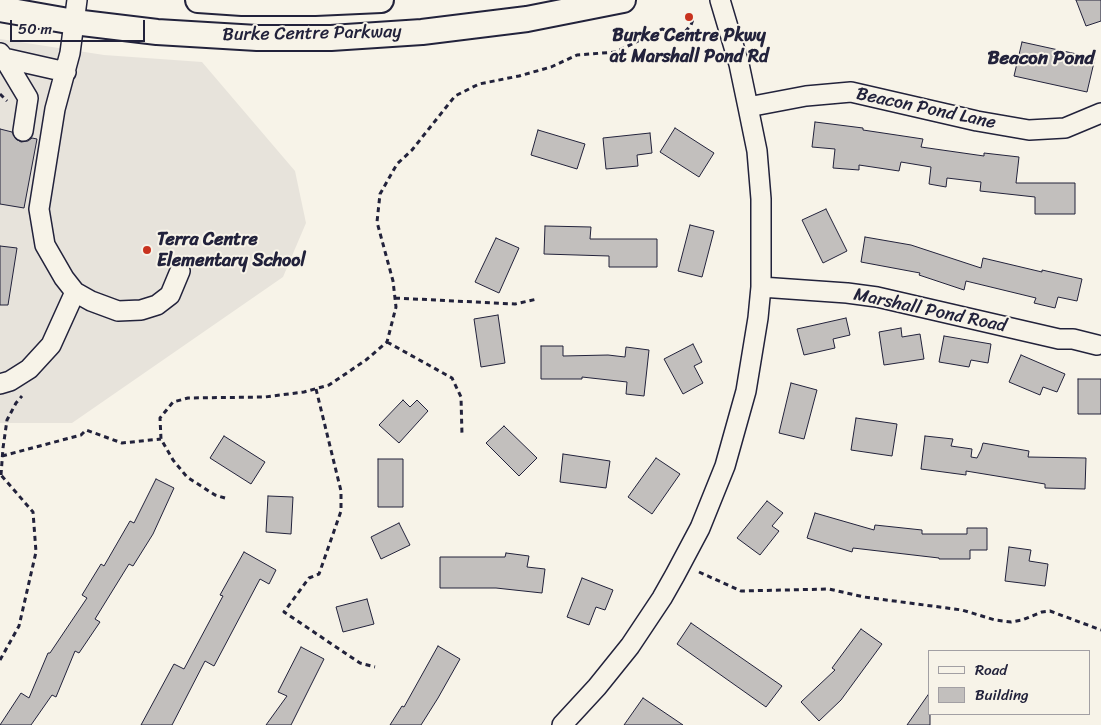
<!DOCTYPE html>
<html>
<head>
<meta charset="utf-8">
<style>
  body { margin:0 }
  #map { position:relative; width:1101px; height:725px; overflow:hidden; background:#f7f3e8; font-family:Sriracha,sans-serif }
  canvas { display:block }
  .legend { position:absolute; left:928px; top:650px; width:162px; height:65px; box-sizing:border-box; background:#f7f3e8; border:1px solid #a29fa3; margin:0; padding:6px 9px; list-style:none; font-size:15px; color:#22223b }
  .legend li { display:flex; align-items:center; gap:10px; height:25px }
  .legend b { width:25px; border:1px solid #a29fa3 }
  .scale { position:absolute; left:10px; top:20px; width:135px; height:22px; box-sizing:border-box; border:2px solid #22223b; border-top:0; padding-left:6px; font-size:15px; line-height:18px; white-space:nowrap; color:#22223b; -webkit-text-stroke:4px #f7f3e8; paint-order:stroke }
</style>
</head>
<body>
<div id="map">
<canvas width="1101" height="725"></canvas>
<ul class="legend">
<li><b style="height:6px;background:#f7f3e8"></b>Road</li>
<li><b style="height:14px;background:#c2bfbd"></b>Building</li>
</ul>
<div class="scale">50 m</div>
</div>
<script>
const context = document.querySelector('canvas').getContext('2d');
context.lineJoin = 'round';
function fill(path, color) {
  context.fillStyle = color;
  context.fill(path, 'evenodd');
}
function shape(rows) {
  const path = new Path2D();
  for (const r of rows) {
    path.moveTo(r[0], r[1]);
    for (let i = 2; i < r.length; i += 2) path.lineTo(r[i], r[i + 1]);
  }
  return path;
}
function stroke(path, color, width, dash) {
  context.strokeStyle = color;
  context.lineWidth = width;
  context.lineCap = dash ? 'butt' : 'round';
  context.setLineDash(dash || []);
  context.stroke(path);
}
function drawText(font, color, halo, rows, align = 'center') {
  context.font = font + ' Sriracha,sans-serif';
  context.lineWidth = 4;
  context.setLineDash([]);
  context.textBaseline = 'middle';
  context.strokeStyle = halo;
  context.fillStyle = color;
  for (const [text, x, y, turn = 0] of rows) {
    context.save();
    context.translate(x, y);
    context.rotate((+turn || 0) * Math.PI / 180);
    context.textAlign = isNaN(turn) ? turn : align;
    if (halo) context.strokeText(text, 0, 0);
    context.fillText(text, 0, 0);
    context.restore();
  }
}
fill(shape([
  [0,39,104,55,202,62,295,171,306,223,283,277,72,423,0,423]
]), '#e7e3db');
const building = shape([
  [1076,0,1101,0,1101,21,1086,26,1076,0],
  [1022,42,1095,58,1087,92,1014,76,1022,42],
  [815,122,863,128,863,130,923,139,921,147,984,156,984,153,1019,157,1016,183,1075,183,1075,214,1035,214,1035,197,980,191,981,182,947,178,946,187,929,184,931,167,901,162,899,171,859,165,859,170,833,168,835,149,812,147,815,122],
  [675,128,714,153,699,177,660,152,675,128],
  [0,129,12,132,16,139,21,142,28,141,32,138,37,139,24,208,0,204,0,129],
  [538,130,585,144,577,169,531,155,538,130],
  [650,133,652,153,637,155,638,166,606,169,603,138,650,133],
  [826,209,847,251,823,263,802,220,826,209],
  [690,225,714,231,702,277,678,271,690,225],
  [545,226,591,227,590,239,657,239,657,267,609,267,609,256,544,254,545,226],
  [865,237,911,245,981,268,983,258,1042,272,1042,270,1082,279,1077,301,1058,297,1055,308,1034,303,1036,298,966,281,964,290,919,275,920,273,861,262,865,237],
  [496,238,519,248,499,293,475,282,496,238],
  [0,246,17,248,8,305,0,305,0,246],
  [498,315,505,363,481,367,474,319,498,315],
  [846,318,850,335,833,339,835,348,804,355,797,329,846,318],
  [901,328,902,337,920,334,924,359,884,365,879,332,901,328],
  [944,336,991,344,988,363,971,360,969,367,939,362,944,336],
  [693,344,702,362,694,366,703,383,683,394,664,359,693,344],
  [541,346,563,346,563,356,608,355,625,357,626,347,649,350,644,396,626,394,627,382,582,377,582,379,541,379,541,346],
  [1021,355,1065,374,1057,392,1043,387,1040,395,1009,382,1021,355],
  [1078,379,1101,379,1101,414,1078,414,1078,379],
  [791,383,817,390,804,439,779,433,791,383],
  [403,400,410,407,417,400,428,411,399,443,379,425,403,400],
  [856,418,897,424,892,456,851,450,856,418],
  [504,426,537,458,519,476,486,443,504,426],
  [224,436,265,462,251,484,210,458,224,436],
  [925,436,953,439,951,446,972,449,971,457,977,458,981,450,983,443,1029,451,1028,457,1086,458,1085,489,1045,488,1045,484,966,471,966,475,921,469,925,436],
  [563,454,610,461,606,488,560,482,563,454],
  [656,458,680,474,652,514,628,497,656,458],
  [378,459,403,459,403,507,378,507,378,459],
  [156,479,174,488,153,534,133,566,129,564,95,619,100,622,79,653,75,651,56,697,52,695,31,725,0,725,21,693,29,698,48,653,50,653,87,598,82,595,101,564,104,566,130,521,134,523,156,479],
  [268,496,293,497,291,534,266,532,268,496],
  [767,501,783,513,772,526,779,531,760,555,737,538,767,501],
  [815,513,874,530,875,525,922,530,922,534,967,534,967,528,987,528,987,550,970,550,970,559,939,559,939,558,853,548,852,552,807,538,815,513],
  [399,523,410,545,381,559,371,537,399,523],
  [1009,547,1031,550,1029,561,1048,564,1045,586,1005,581,1009,547],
  [244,552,276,570,269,584,260,579,214,666,205,661,172,725,141,725,174,664,184,669,223,596,220,595,244,552],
  [506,553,529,556,527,567,545,569,542,593,496,588,440,588,440,557,505,557,506,553],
  [582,578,613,590,605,610,596,607,589,625,567,617,582,578],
  [367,599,374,624,343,632,336,607,367,599],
  [691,623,782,686,766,707,677,644,691,623],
  [861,629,882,644,841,700,819,721,801,702,835,670,832,668,861,629],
  [438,646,460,659,438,698,421,725,390,725,402,706,404,707,438,646],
  [301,647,324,659,291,725,266,725,287,696,278,692,301,647],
  [930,692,930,725,907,725,930,692],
  [643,698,683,725,624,725,643,698]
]);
fill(building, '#c2bfbd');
stroke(building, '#22223b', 1);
const minor = shape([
  [77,0,70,53,55,109,39,209,45,245,64,278,75,292,91,301,118,311,141,310,157,305,170,295,180,271],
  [0,53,4,58,66,72],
  [4,58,28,98,23,131],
  [748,107,806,96,851,92,977,121,1029,130,1065,128,1101,113],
  [761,287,847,293,877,297,1059,339,1073,339,1097,345],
  [0,384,10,381,29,369,51,345,75,292],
  [562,725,597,687,630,646,662,598,675,575,700,528,725,466,746,391,758,318,761,287,761,199,757,151,748,107,739,64,720,0]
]);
const major = shape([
  [198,0,242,3,315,3,381,0],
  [0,9,74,22,157,32,257,38,331,38,422,32,527,19,623,0]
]);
stroke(minor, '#22223b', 22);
stroke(major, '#22223b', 28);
stroke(shape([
  [0,94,7,101],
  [395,298,515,304,537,299],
  [387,342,452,378,461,397,462,435],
  [316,389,341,491,341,511,319,574,309,578,284,612,360,663,375,667],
  [2,456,81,435,86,430,122,443,161,439],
  [1,475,3,448,7,420,16,403,22,396],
  [225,498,215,495,187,477,173,460,161,439,160,418,173,402,188,398,265,397,304,392,329,385,366,360,387,342,396,307,393,281,377,222,380,194,397,164,412,150,455,96,479,84,519,76,551,67,577,55,616,52,662,29,679,34,685,32,691,25,693,19],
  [699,572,741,591,829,589,864,597,962,610,995,620,1011,622,1022,620,1042,612,1050,611,1101,630],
  [0,660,19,626,36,552,33,512,1,475]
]), '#22223b', 3, [5, 4]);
stroke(minor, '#f7f3e8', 19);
stroke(major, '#f7f3e8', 24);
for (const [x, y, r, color] of [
  [689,17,5,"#c8321e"],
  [147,250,5,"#c8321e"]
]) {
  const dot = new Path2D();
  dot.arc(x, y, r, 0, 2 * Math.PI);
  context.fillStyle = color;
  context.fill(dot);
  stroke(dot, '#f7f3e8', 2);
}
drawText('18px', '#22223b', '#f7f3e8', [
  ["Burke Centre Parkway",312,34,-1],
  ["Beacon Pond Lane",926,109,12],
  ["Marshall Pond Road",930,311,12]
]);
drawText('bold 18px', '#22223b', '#f7f3e8', [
  ["Burke Centre Pkwy",689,36],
  ["at Marshall Pond Rd",689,57],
  ["Terra Centre",157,240,"left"],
  ["Elementary School",157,261,"left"]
]);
drawText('bold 19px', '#22223b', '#f7f3e8', [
  ["Beacon Pond",1041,59]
]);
</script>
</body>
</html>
